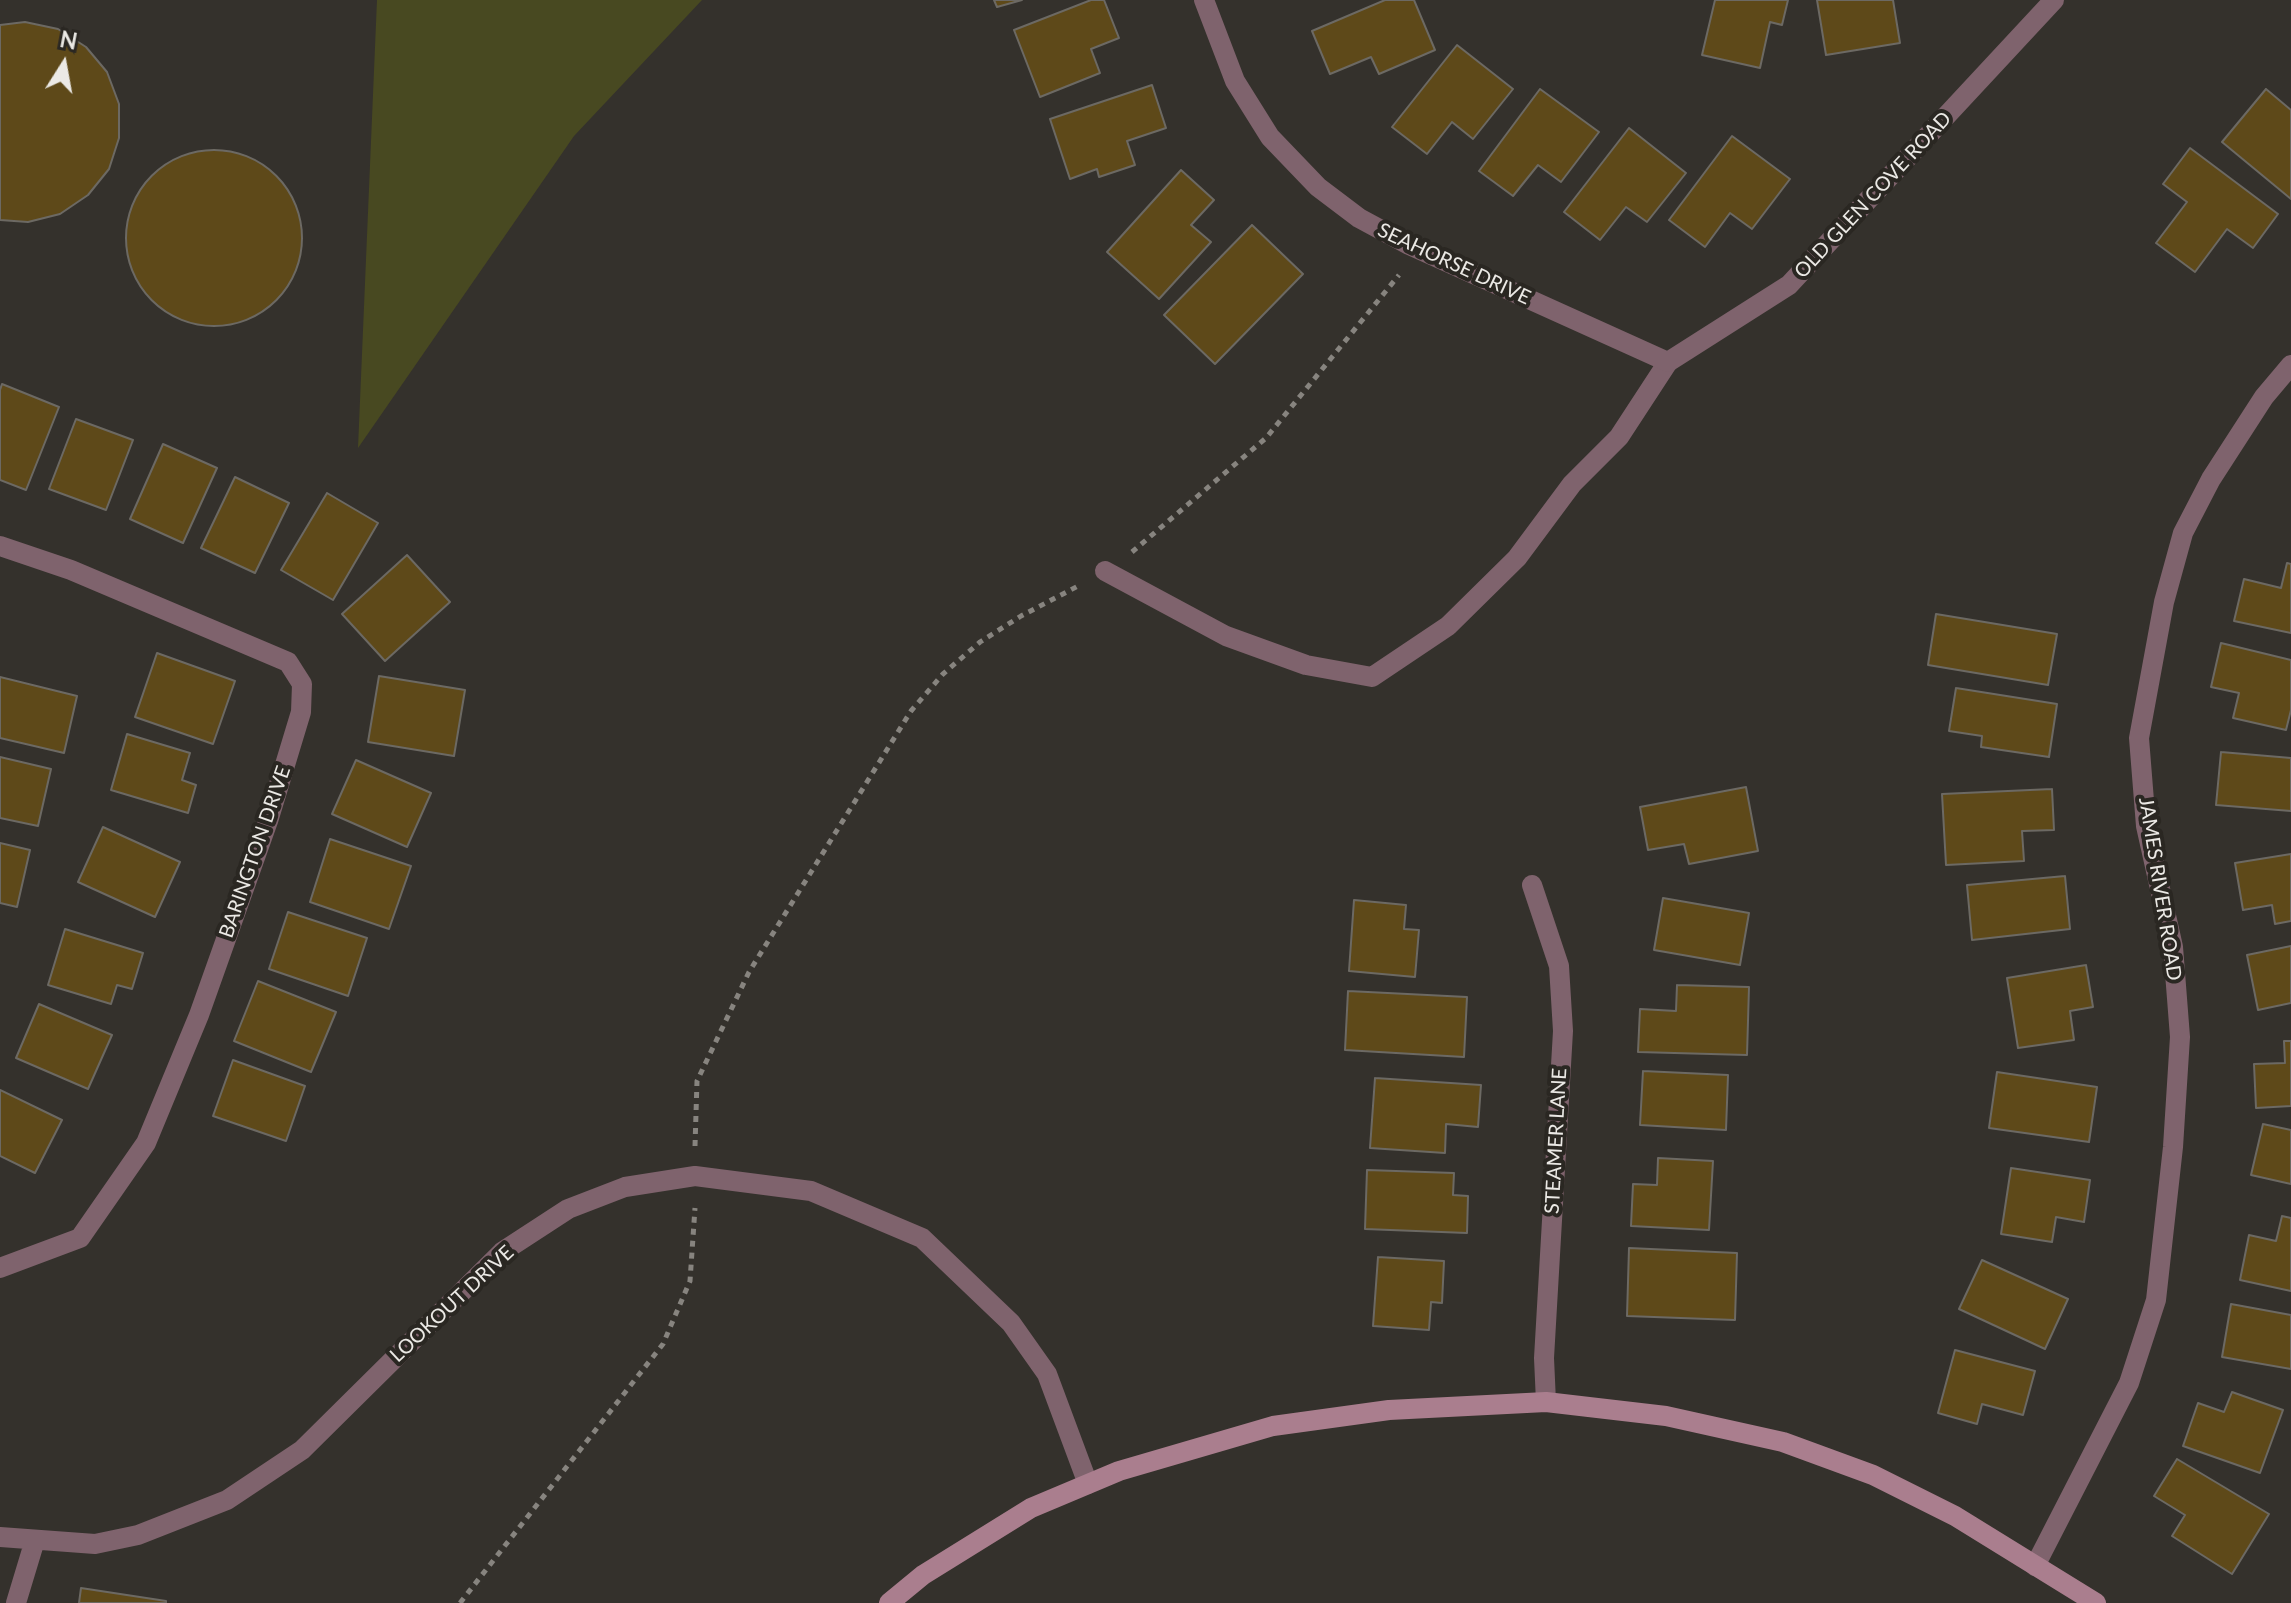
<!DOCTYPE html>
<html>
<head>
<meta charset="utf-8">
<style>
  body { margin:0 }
  #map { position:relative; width:2291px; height:1603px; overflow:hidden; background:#34312c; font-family:Lato,sans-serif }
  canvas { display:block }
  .north { position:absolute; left:24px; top:24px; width:80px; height:80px; -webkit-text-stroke:6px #2a2722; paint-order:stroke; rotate:11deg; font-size:22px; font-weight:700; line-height:32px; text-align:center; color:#ebe9e5 }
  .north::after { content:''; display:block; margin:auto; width:28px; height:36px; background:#ebe9e5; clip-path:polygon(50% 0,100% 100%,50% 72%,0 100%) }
</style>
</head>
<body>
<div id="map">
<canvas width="2291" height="1603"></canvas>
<div class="north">N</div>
</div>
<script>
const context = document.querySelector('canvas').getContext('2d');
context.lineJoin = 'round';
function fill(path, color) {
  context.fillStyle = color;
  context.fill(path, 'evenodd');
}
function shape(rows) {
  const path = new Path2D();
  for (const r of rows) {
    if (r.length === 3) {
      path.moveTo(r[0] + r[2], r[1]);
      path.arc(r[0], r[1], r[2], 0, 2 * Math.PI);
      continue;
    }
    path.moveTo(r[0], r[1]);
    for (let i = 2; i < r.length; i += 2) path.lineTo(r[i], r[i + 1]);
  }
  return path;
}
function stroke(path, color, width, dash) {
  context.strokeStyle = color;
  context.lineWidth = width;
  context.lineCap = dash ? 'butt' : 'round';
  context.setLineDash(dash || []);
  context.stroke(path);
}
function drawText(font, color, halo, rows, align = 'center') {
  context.font = font + ' Lato,sans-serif';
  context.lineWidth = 8;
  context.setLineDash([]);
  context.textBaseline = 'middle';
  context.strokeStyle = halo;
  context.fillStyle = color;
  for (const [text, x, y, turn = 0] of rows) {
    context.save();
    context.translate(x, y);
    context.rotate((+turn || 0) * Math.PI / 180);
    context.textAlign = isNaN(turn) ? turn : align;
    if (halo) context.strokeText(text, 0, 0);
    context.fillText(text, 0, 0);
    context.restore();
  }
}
fill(shape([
  [377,0,702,0,574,136,358,448]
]), '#484921');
const building = shape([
  [994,0,1022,0,997,7,994,0],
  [1091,0,1104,0,1119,38,1091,49,1100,73,1040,97,1014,30,1091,0],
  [1385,0,1414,0,1435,50,1379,74,1371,57,1330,74,1312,31,1385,0],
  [1715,0,1788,0,1782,25,1770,22,1760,68,1702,55,1715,0],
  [1817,0,1893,0,1900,43,1826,55,1817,0],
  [25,22,58,29,86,47,107,72,119,104,119,138,109,169,88,195,60,214,28,222,0,220,0,25,25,22],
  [1457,45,1513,89,1473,139,1452,122,1427,154,1392,127,1457,45],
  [1152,85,1166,128,1127,141,1135,165,1099,177,1097,169,1070,179,1050,119,1152,85],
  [1540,89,1599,132,1561,182,1538,165,1513,196,1479,171,1540,89],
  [2266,89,2291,110,2291,199,2222,142,2266,89],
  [1629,128,1686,173,1647,222,1626,207,1600,240,1564,212,1629,128],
  [1732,136,1790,179,1752,229,1730,213,1705,247,1669,220,1732,136],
  [2190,148,2278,214,2253,248,2227,229,2195,272,2156,243,2187,202,2163,184,2190,148],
  [214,238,88],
  [1181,170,1214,200,1191,225,1211,242,1159,299,1107,252,1181,170],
  [1252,225,1303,274,1215,364,1164,315,1252,225],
  [2,384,59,407,26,490,0,480,0,390,2,384],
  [76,419,133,440,106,510,49,489,76,419],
  [163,444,217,468,183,543,130,519,163,444],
  [235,477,289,503,255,573,201,548,235,477],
  [327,493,378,523,333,600,281,570,327,493],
  [407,555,450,602,385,661,342,614,407,555],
  [2287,563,2291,564,2291,633,2234,621,2244,579,2281,588,2287,563],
  [1936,614,2057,634,2048,685,1928,665,1936,614],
  [2221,643,2291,660,2291,710,2286,730,2233,718,2239,693,2211,687,2221,643],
  [157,653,235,681,213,744,135,717,157,653],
  [379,676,465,690,454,756,368,742,379,676],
  [0,677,77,696,64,753,0,738,0,677],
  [1956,688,2057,704,2049,757,1981,747,1982,736,1949,731,1956,688],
  [127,734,190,753,182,780,196,785,188,813,111,790,127,734],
  [2221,752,2291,758,2291,811,2216,805,2221,752],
  [0,757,51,769,38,826,0,818,0,757],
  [356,760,431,793,407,847,332,814,356,760],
  [1746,787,1758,851,1689,864,1684,844,1648,850,1640,807,1746,787],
  [2052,789,2054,830,2022,831,2024,861,1946,865,1942,794,2052,789],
  [103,827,180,862,155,917,78,882,103,827],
  [330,839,411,866,389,929,310,902,330,839],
  [0,843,30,850,17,907,0,903,0,843],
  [2291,854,2291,921,2275,924,2272,905,2243,910,2235,863,2291,854],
  [2065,876,2070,929,1972,940,1967,885,2065,876],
  [1663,898,1749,913,1740,965,1654,950,1663,898],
  [1354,900,1406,905,1404,929,1419,930,1415,977,1349,971,1354,900],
  [288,912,367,938,348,996,269,969,288,912],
  [65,929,143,953,132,989,117,985,111,1004,48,985,65,929],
  [2291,946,2291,1003,2258,1010,2247,955,2291,946],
  [2086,965,2093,1007,2070,1011,2074,1040,2018,1048,2007,978,2086,965],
  [258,981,336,1012,311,1072,234,1041,258,981],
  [1677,985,1749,987,1747,1055,1638,1052,1640,1009,1676,1011,1677,985],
  [1348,991,1467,997,1464,1057,1345,1050,1348,991],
  [39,1004,112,1035,88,1089,16,1058,39,1004],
  [2284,1041,2291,1041,2291,1106,2256,1108,2254,1064,2285,1063,2284,1041],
  [233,1060,305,1086,286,1141,213,1116,233,1060],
  [1643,1071,1728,1075,1726,1130,1640,1125,1643,1071],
  [1997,1072,2097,1087,2089,1142,1989,1128,1997,1072],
  [1375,1078,1481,1085,1478,1127,1446,1124,1445,1153,1370,1148,1375,1078],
  [0,1090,62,1120,35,1173,0,1156,0,1090],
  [2263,1124,2291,1130,2291,1184,2251,1175,2263,1124],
  [1658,1158,1713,1161,1709,1230,1631,1226,1633,1184,1657,1185,1658,1158],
  [2011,1168,2090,1180,2084,1222,2056,1217,2052,1242,2001,1234,2011,1168],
  [1367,1170,1454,1173,1453,1195,1468,1196,1467,1233,1365,1229,1367,1170],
  [2282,1216,2291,1218,2291,1291,2240,1280,2249,1235,2276,1241,2282,1216],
  [1629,1248,1737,1253,1735,1320,1627,1316,1629,1248],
  [1378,1257,1444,1261,1442,1303,1431,1302,1429,1330,1373,1326,1378,1257],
  [1982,1260,2068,1299,2045,1349,1959,1309,1982,1260],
  [2231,1304,2291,1315,2291,1369,2222,1357,2231,1304],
  [1955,1350,2035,1371,2023,1415,1982,1404,1977,1424,1938,1413,1955,1350],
  [2232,1392,2283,1410,2260,1473,2183,1446,2198,1403,2224,1412,2232,1392],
  [2177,1459,2269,1514,2232,1574,2172,1536,2185,1515,2154,1496,2177,1459],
  [81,1588,166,1601,166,1603,79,1603,81,1588]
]);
fill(building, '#5e4919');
stroke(building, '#6c6963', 2);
stroke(shape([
  [1132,552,1266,438,1399,275],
  [695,1146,697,1081,749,972,911,711,943,674,980,642,1021,616,1080,585],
  [460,1603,663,1344,690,1281,695,1208]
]), '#87847f', 5, [6, 6]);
stroke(shape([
  [1105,571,1226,636,1306,665,1372,677,1448,626,1517,558,1572,484,1619,437,1668,362]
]), '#7f636d', 20);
stroke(shape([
  [1204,0,1235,81,1270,137,1318,187,1359,218,1409,245,1668,362,1789,285,2054,0],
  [0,546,71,570,288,662,302,684,301,712,268,821,199,1015,146,1143,80,1238,0,1268],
  [1532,885,1559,966,1563,1031,1544,1358,1546,1402],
  [0,1537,95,1544,138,1535,227,1500,302,1450,502,1252,568,1209,625,1187,695,1176,811,1191,922,1238,1011,1323,1047,1374,1088,1484],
  [2035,1566,2129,1383,2156,1300,2173,1147,2180,1037,2173,947,2146,826,2139,738,2164,602,2183,533,2211,479,2264,397,2291,365],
  [16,1603,35,1540]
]), '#7f636d', 20);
stroke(shape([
  [889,1603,923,1575,1031,1508,1119,1471,1273,1426,1389,1410,1546,1402,1666,1416,1783,1442,1873,1475,1955,1516,2096,1603]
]), '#aa7e8e', 20);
drawText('20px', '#ebe9e5', '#2a2722', [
  ["OLD GLEN COVE ROAD",1873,195,-47],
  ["SEAHORSE DRIVE",1454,264,25],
  ["BARINGTON DRIVE",255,852,-71],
  ["JAMES RIVER ROAD",2160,889,81],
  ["STEAMER LANE",1556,1141,-87],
  ["LOOKOUT DRIVE",452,1304,-43]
]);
</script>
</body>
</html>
